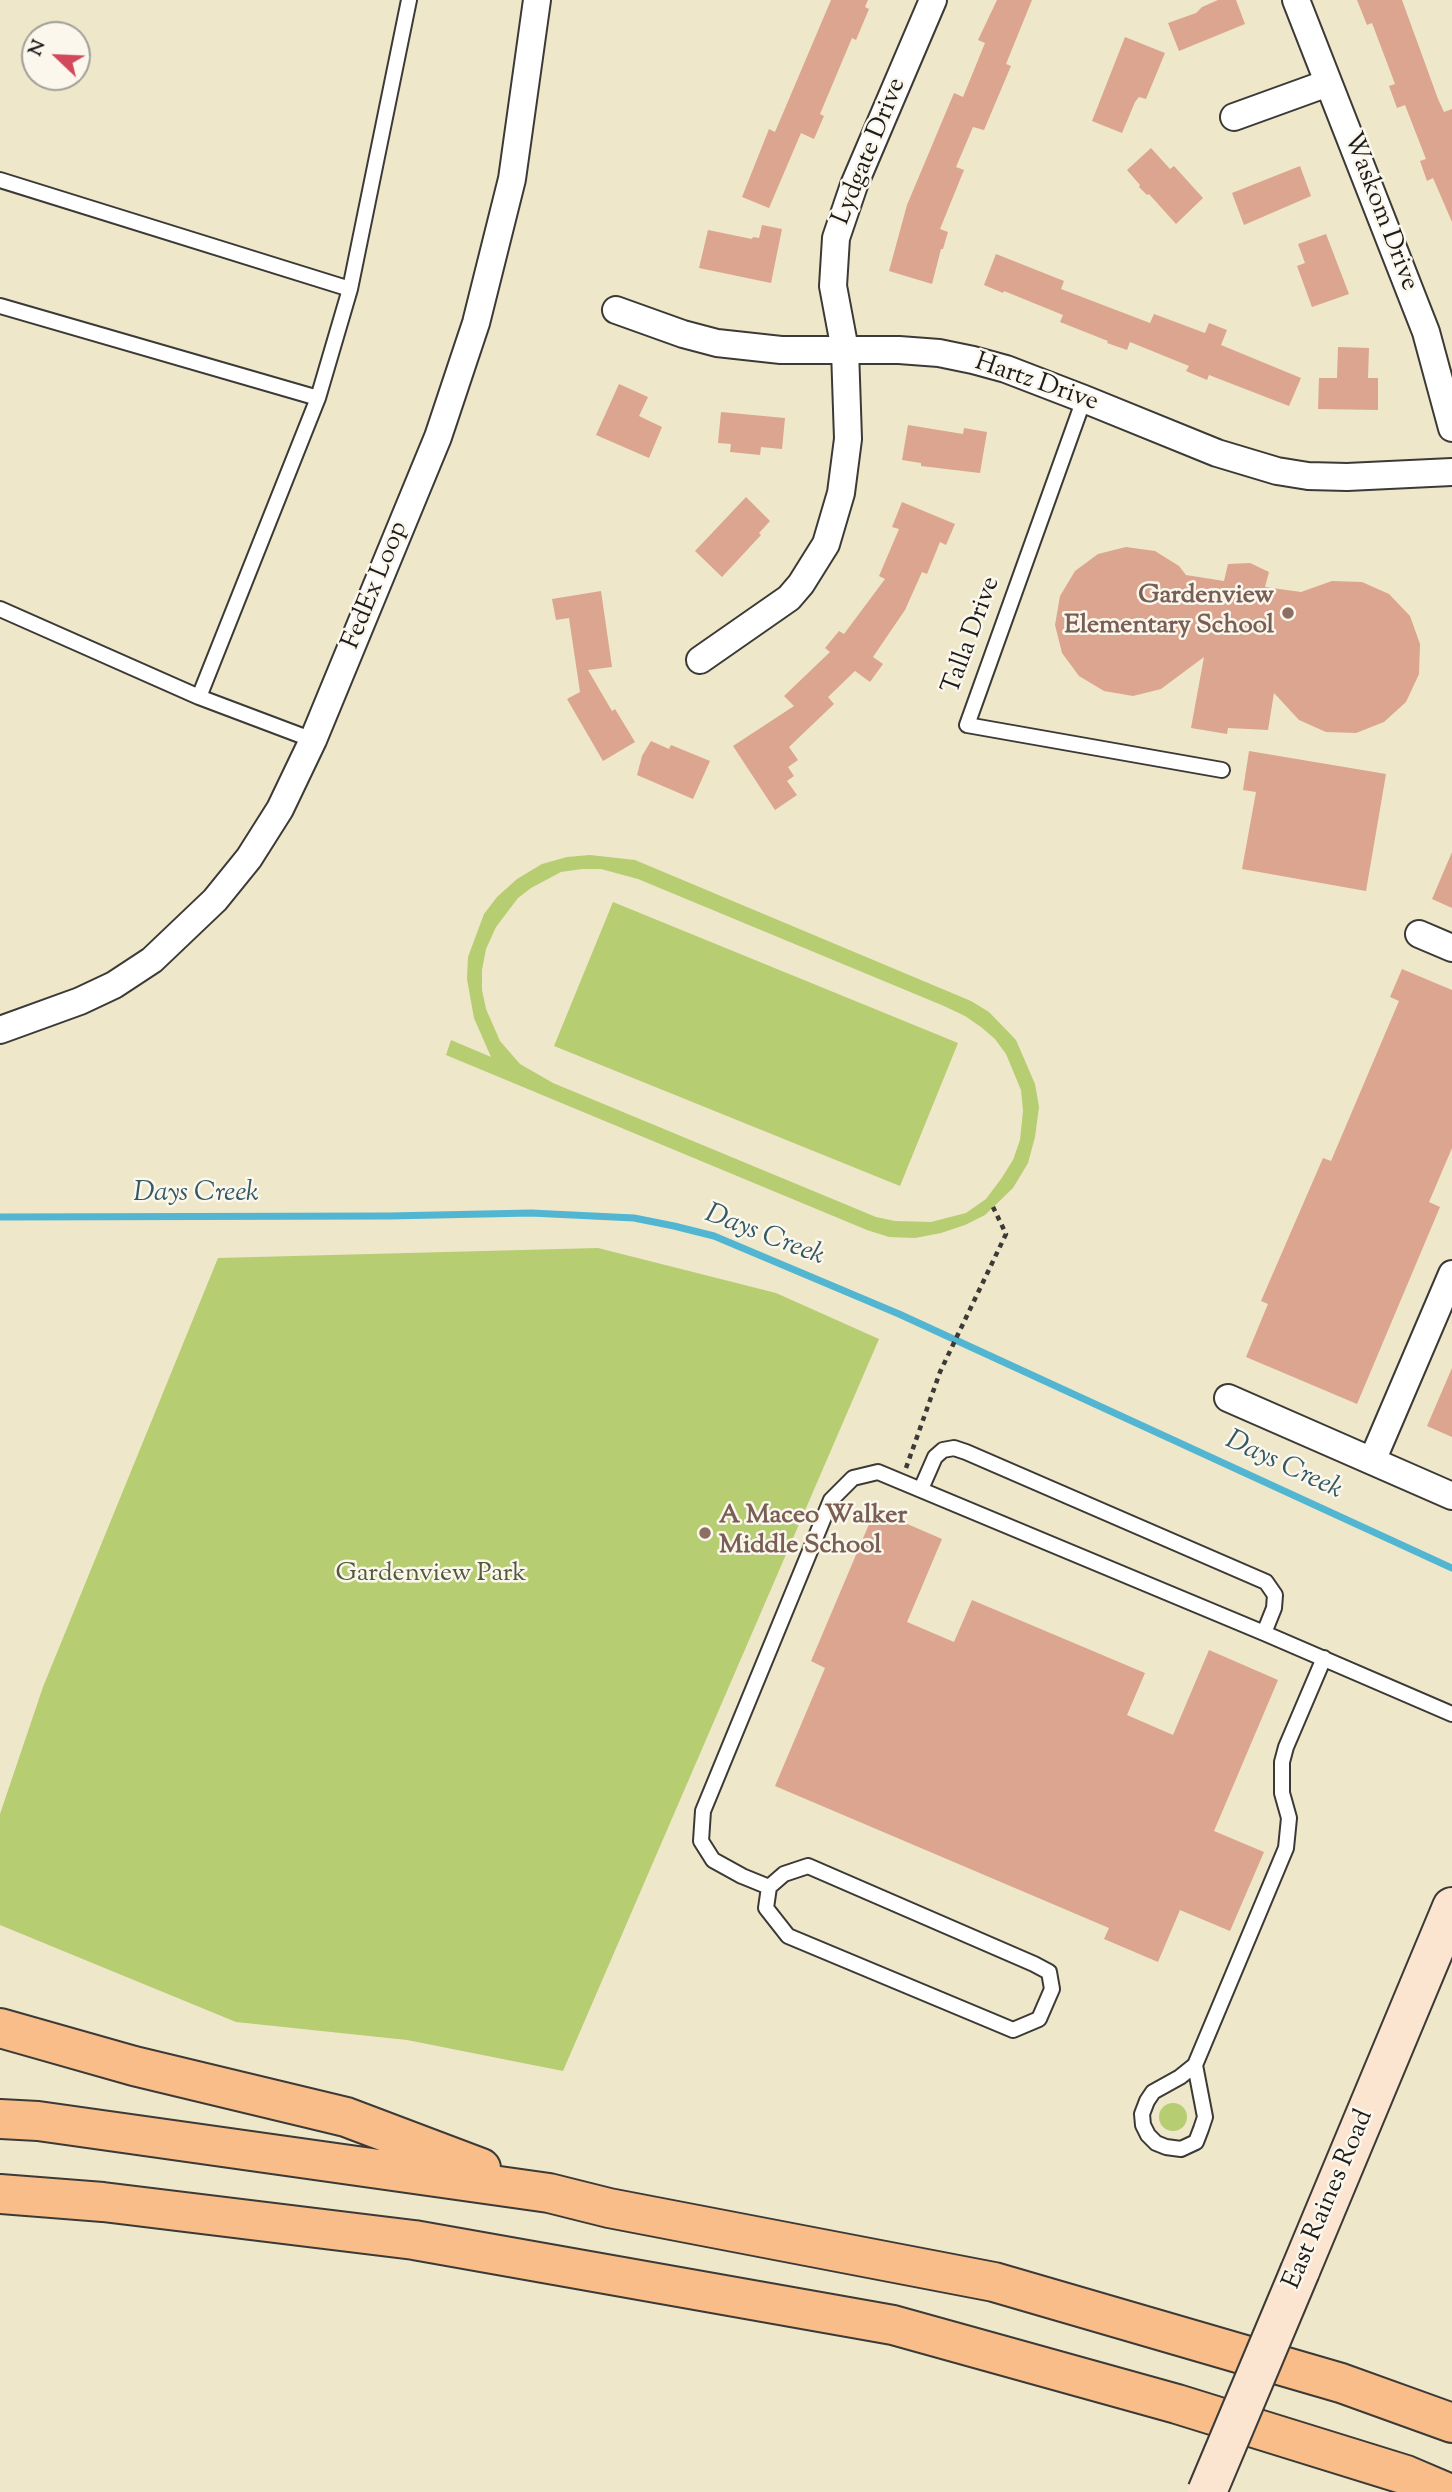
<!DOCTYPE html>
<html>
<head>
<meta charset="utf-8">
<style>
  body { margin:0 }
  #map { position:relative; width:1452px; height:2492px; overflow:hidden; background:#eee7ca; font-family:"Sorts Mill Goudy",serif }
  canvas { display:block }
  .north { position:absolute; left:21px; top:21px; width:70px; height:70px; box-sizing:border-box; background:#fbf7ec; border:2px solid #a29f99; border-radius:50%; rotate:293deg; font-size:19px; font-weight:700; line-height:28px; text-align:center; color:#1c1c1c }
  .north::after { content:''; display:block; margin:auto; width:24px; height:32px; background:#d1495b; clip-path:polygon(50% 0,100% 100%,50% 72%,0 100%) }
</style>
</head>
<body>
<div id="map">
<canvas width="1452" height="2492"></canvas>
<div class="north">N</div>
</div>
<script>
const context = document.querySelector('canvas').getContext('2d');
context.lineJoin = 'round';
function fill(path, color) {
  context.fillStyle = color;
  context.fill(path, 'evenodd');
}
function shape(rows) {
  const path = new Path2D();
  for (const r of rows) {
    if (r.length === 3) {
      path.moveTo(r[0] + r[2], r[1]);
      path.arc(r[0], r[1], r[2], 0, 2 * Math.PI);
      continue;
    }
    path.moveTo(r[0], r[1]);
    for (let i = 2; i < r.length; i += 2) path.lineTo(r[i], r[i + 1]);
  }
  return path;
}
function stroke(path, color, width, dash) {
  context.strokeStyle = color;
  context.lineWidth = width;
  context.lineCap = dash ? 'butt' : 'round';
  context.setLineDash(dash || []);
  context.stroke(path);
}
function drawText(font, color, halo, rows, align = 'center') {
  context.font = font + ' "Sorts Mill Goudy",serif';
  context.lineWidth = 5;
  context.setLineDash([]);
  context.textBaseline = 'middle';
  context.strokeStyle = halo;
  context.fillStyle = color;
  for (const [text, x, y, turn = 0] of rows) {
    context.save();
    context.translate(x, y);
    context.rotate((+turn || 0) * Math.PI / 180);
    context.textAlign = isNaN(turn) ? turn : align;
    if (halo) context.strokeText(text, 0, 0);
    context.fillText(text, 0, 0);
    context.restore();
  }
}
fill(shape([
  [590,855,635,860,971,1001,989,1012,1016,1040,1035,1084,1039,1107,1035,1137,1028,1163,1013,1188,985,1215,965,1225,941,1233,915,1238,889,1237,867,1230,446,1055,451,1040,491,1057,474,1018,467,979,468,957,484,914,497,897,517,879,542,864,567,857],
  [582,869,601,869,638,879,944,1006,965,1016,981,1027,995,1039,1006,1054,1021,1090,1023,1111,1020,1140,1013,1160,1001,1179,986,1199,966,1213,931,1222,895,1221,876,1217,553,1083,520,1064,500,1041,486,1009,482,990,482,970,486,949,496,927,518,898,531,888,561,872],
  [613,902,958,1043,900,1186,554,1046],
  [598,1248,776,1293,879,1339,563,2071,407,2040,236,2022,0,1925,0,1814,43,1687,218,1258],
  [1173,2117,14]
]), '#b6cd71');
stroke(shape([
  [0,1217,389,1216,531,1213,634,1218,674,1226,714,1236,899,1314,1452,1568]
]), '#52b5d1', 7);
fill(shape([
  [831,0,868,0,865,7,869,9,856,40,852,38,820,114,824,116,814,139,801,133,769,208,742,197,769,129,775,132],
  [997,0,1032,0,1006,64,1011,66,984,130,973,127,956,167,964,170,940,229,948,232,943,249,941,249,932,284,889,271,907,205,954,93,963,97,985,43,978,40],
  [1218,0,1236,0,1245,24,1179,51,1168,23,1196,13,1202,7],
  [1357,0,1402,0,1438,99,1444,112,1452,109,1452,222,1433,178,1427,181,1420,161,1426,159,1405,105,1397,108,1389,86,1395,84,1372,23,1367,25],
  [1125,37,1165,53,1146,99,1139,97,1135,102,1122,133,1092,121],
  [1151,148,1170,169,1174,166,1203,198,1176,224,1149,194,1147,195,1139,187,1140,185,1127,170],
  [1300,166,1311,196,1244,225,1232,193],
  [762,225,782,229,771,283,699,268,708,230,752,239,753,237,759,238],
  [1326,234,1349,294,1312,307,1297,266,1305,263,1298,244],
  [996,254,1064,281,1061,289,1150,323,1154,314,1205,333,1209,323,1227,330,1221,345,1301,378,1289,406,1209,375,1207,380,1186,371,1189,366,1130,342,1127,350,1107,343,1108,341,1060,322,1063,315,1004,291,1003,293,984,285],
  [1338,347,1369,348,1368,378,1378,378,1378,410,1318,409,1319,378,1337,378],
  [619,384,648,397,639,416,662,427,649,458,596,435],
  [721,412,785,418,782,449,761,447,760,455,730,452,731,444,718,443],
  [908,425,963,434,964,428,987,432,980,473,921,466,921,463,902,460],
  [746,497,770,521,759,533,761,535,722,577,695,551],
  [902,502,955,524,946,545,940,542,927,574,922,572,905,610,873,657,883,664,870,682,855,671,828,697,834,704,789,747,798,760,788,767,794,776,787,781,797,795,775,810,733,746,794,706,784,696,830,652,825,648,839,631,844,634,885,579,879,576,899,529,892,527],
  [1126,547,1155,551,1179,566,1186,575,1224,581,1228,564,1250,563,1269,572,1265,587,1301,592,1332,581,1362,582,1389,594,1410,616,1420,644,1419,674,1406,702,1384,722,1356,733,1326,732,1299,720,1274,693,1268,730,1228,728,1227,734,1191,728,1204,657,1161,689,1133,696,1104,691,1079,676,1062,653,1055,625,1060,596,1075,571,1098,554],
  [601,591,612,667,588,670,612,711,615,709,635,742,603,761,567,699,580,692,569,618,556,620,552,599],
  [651,741,669,749,671,745,710,761,693,799,637,775,642,756],
  [1249,751,1386,774,1366,891,1242,869,1256,792,1243,790],
  [1452,852,1452,908,1432,899],
  [1402,969,1452,990,1452,1148,1429,1202,1440,1207,1357,1404,1246,1357,1268,1304,1261,1301,1300,1211,1323,1158,1331,1161,1399,1001,1390,997],
  [1452,1368,1452,1437,1427,1426],
  [875,1510,942,1539,907,1622,954,1642,972,1600,1145,1673,1127,1715,1173,1735,1209,1650,1278,1680,1214,1831,1264,1852,1230,1931,1180,1910,1158,1962,1104,1939,1109,1928,775,1786,825,1668,811,1661]
]), '#dca58f');
const service = shape([
  [0,180,350,289],
  [0,306,318,398],
  [1084,399,967,725,1222,770],
  [0,609,199,697,313,740],
  [199,697,318,398,350,289,409,0],
  [921,1489,935,1457,943,1450,954,1448,966,1452,1266,1582,1275,1595,1274,1608,1264,1633],
  [808,1866,1034,1964,1049,1972,1052,1989,1039,2019,1013,2030,788,1936,766,1908,769,1887,784,1874,808,1866],
  [769,1887,742,1876,713,1860,701,1841,703,1811,831,1500,853,1478,878,1472,1264,1633,1452,1714],
  [1195,2065,1205,2117,1201,2129,1196,2142,1181,2149,1166,2147,1156,2143,1148,2135,1143,2125,1142,2114,1147,2101,1153,2092,1180,2077,1195,2065,1286,1848,1289,1818,1282,1793,1282,1762,1286,1747,1324,1658]
]);
const minor = shape([
  [1296,0,1426,332,1452,428],
  [1234,117,1328,83],
  [616,310,683,334,717,343,781,350,899,350,939,353,973,360,1006,369,1084,399,1217,453,1277,471,1308,476,1347,477,1452,472],
  [700,660,789,598,801,584,826,544,841,493,848,439,845,350,833,286,836,238,854,185,933,0],
  [1419,934,1452,948],
  [0,1030,80,1001,114,985,152,960,215,900,249,858,280,809,313,740,438,437,476,323,512,179,537,0],
  [1228,1398,1452,1496],
  [1372,1461,1452,1274]
]);
const secondary = shape([
  [1300,2271,1452,1907]
]);
const motorway = shape([
  [0,2028,134,2066,346,2117,481,2168],
  [0,2119,38,2121,549,2193,609,2208,994,2282,1341,2383,1452,2423],
  [0,2194,103,2202,414,2240,893,2325,1177,2404,1406,2475,1446,2492]
]);
stroke(service, '#3c3a36', 18);
stroke(minor, '#3c3a36', 30);
stroke(secondary, '#3c3a36', 42);
stroke(motorway, '#3c3a36', 42);
stroke(shape([
  [906,1468,940,1372,1006,1234,993,1207]
]), '#3c3a36', 4.5, [5, 5]);
stroke(service, '#fff', 14);
stroke(minor, '#fff', 26);
stroke(secondary, '#fce5d0', 38);
stroke(motorway, '#f8bd89', 38);
const secondaryBridge = shape([
  [1207,2492,1300,2271]
]);
stroke(secondaryBridge, '#3c3a36', 42, []);
stroke(secondaryBridge, '#fce5d0', 38);
for (const [x, y, r, color] of [
  [1288,613,7,"#8d6e63"],
  [705,1533,7,"#8d6e63"]
]) {
  const dot = new Path2D();
  dot.arc(x, y, r, 0, 2 * Math.PI);
  context.fillStyle = color;
  context.fill(dot);
  stroke(dot, '#fbf7ec', 2.5);
}
drawText('26px', '#1c1c1c', '#fbf7ec', [
  ["Lydgate Drive",871,152,-68],
  ["Waskom Drive",1379,212,69],
  ["Hartz Drive",1036,384,19],
  ["FedEx Loop",377,586,-68],
  ["Talla Drive",973,636,-70],
  ["East Raines Road",1330,2200,-67]
]);
drawText('bold 26px', '#785e54', '#fbf7ec', [
  ["Gardenview",1274,598],
  ["Elementary School",1274,628],
  ["A Maceo Walker",719,1518,"left"],
  ["Middle School",719,1548,"left"]
], 'right');
drawText('26px', '#525a3a', '#fbf7ec', [
  ["Gardenview Park",431,1576]
]);
drawText('italic 28px', '#325964', '#fbf7ec', [
  ["Days Creek",196,1195],
  ["Days Creek",764,1237,21],
  ["Days Creek",1283,1467,25]
]);
</script>
</body>
</html>
